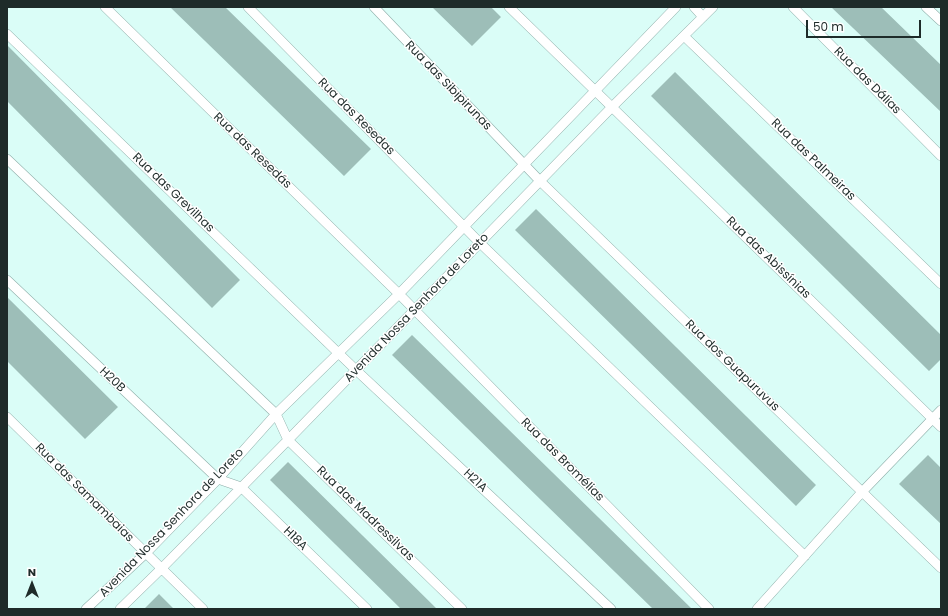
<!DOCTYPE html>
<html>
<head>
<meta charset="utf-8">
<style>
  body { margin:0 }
  #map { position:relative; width:948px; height:616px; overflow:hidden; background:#dafdf7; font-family:Poppins,sans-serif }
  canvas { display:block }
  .frame { position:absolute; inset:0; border:8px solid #1e2b29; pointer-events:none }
  .north { position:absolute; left:12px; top:564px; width:40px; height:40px; -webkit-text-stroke:3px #fff; paint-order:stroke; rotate:0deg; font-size:11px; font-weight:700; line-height:16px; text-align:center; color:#1e2b29 }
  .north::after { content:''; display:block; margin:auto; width:14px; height:18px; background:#1e2b29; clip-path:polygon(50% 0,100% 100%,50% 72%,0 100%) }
  .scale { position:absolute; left:806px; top:20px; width:115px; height:18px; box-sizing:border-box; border:2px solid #1e2b29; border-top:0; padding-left:5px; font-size:12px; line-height:14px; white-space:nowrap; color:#1e2b29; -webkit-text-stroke:3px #fff; paint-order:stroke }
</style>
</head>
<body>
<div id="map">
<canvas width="948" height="616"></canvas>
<div class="frame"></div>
<div class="north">N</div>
<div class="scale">50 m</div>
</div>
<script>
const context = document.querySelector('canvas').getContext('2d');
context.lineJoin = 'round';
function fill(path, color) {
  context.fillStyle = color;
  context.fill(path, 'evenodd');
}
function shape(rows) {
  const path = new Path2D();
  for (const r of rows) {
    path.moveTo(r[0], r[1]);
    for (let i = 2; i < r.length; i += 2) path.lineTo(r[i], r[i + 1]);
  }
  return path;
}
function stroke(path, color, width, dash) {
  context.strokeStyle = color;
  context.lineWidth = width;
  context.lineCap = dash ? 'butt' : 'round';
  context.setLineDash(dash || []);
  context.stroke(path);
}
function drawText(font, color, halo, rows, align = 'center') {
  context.font = font + ' Poppins,sans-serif';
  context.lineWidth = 3;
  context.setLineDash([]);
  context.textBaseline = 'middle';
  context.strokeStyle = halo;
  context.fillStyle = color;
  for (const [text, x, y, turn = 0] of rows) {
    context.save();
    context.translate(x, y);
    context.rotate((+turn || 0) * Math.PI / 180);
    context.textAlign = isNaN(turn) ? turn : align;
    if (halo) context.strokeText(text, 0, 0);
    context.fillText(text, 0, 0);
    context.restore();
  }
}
fill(shape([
  [170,7,225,7,371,149,344,176],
  [432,7,491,7,501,17,472,46],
  [831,7,881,7,941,65,941,112],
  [7,45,240,280,212,308,7,101],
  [675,72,941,335,941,359,929,371,651,96],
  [536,209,816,485,796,506,515,230],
  [7,297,118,407,85,439,7,361],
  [412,335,692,609,653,609,392,355],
  [928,455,941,468,941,524,899,484],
  [288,462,437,609,401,609,270,480],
  [159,594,174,609,144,609]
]), '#9dbeb8');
const service = shape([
  [105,7,399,294,709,609],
  [248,7,480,243,805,556],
  [374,7,540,181,941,568],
  [509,7,941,427],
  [694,7,703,17],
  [793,7,941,156],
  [926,7,941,21],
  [7,34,356,370,611,609],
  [684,36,941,284],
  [7,159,276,414,288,440,462,609],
  [7,280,218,479,241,487,367,609],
  [7,417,203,609],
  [86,609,146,553,218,479,276,414,399,294,676,7],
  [120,609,161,569,288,440,612,107,713,7],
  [757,609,862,492,941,410]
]);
stroke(service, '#8eaea9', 10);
stroke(service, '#fff', 9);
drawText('12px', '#1e2b29', '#fff', [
  ["Rua das Dálias",867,81,45],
  ["Rua das Sibipirunas",448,86,46],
  ["Rua das Resedas",356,117,45],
  ["Rua das Resedás",252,151,44],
  ["Rua das Palmeiras",813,160,44],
  ["Rua das Grevilhas",173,193,44],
  ["Rua das Abissínias",768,258,44],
  ["Avenida Nossa Senhora de Loreto",417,308,-46],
  ["Rua dos Guapuruvus",732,366,44],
  ["H20B",112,380,43],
  ["Rua das Bromélias",562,460,45],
  ["H21A",475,481,43],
  ["Rua das Samambaias",84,493,45],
  ["Rua das Madressilvas",365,514,44],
  ["Avenida Nossa Senhora de Loreto",172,523,-46],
  ["H18A",295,539,44]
]);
</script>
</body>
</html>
